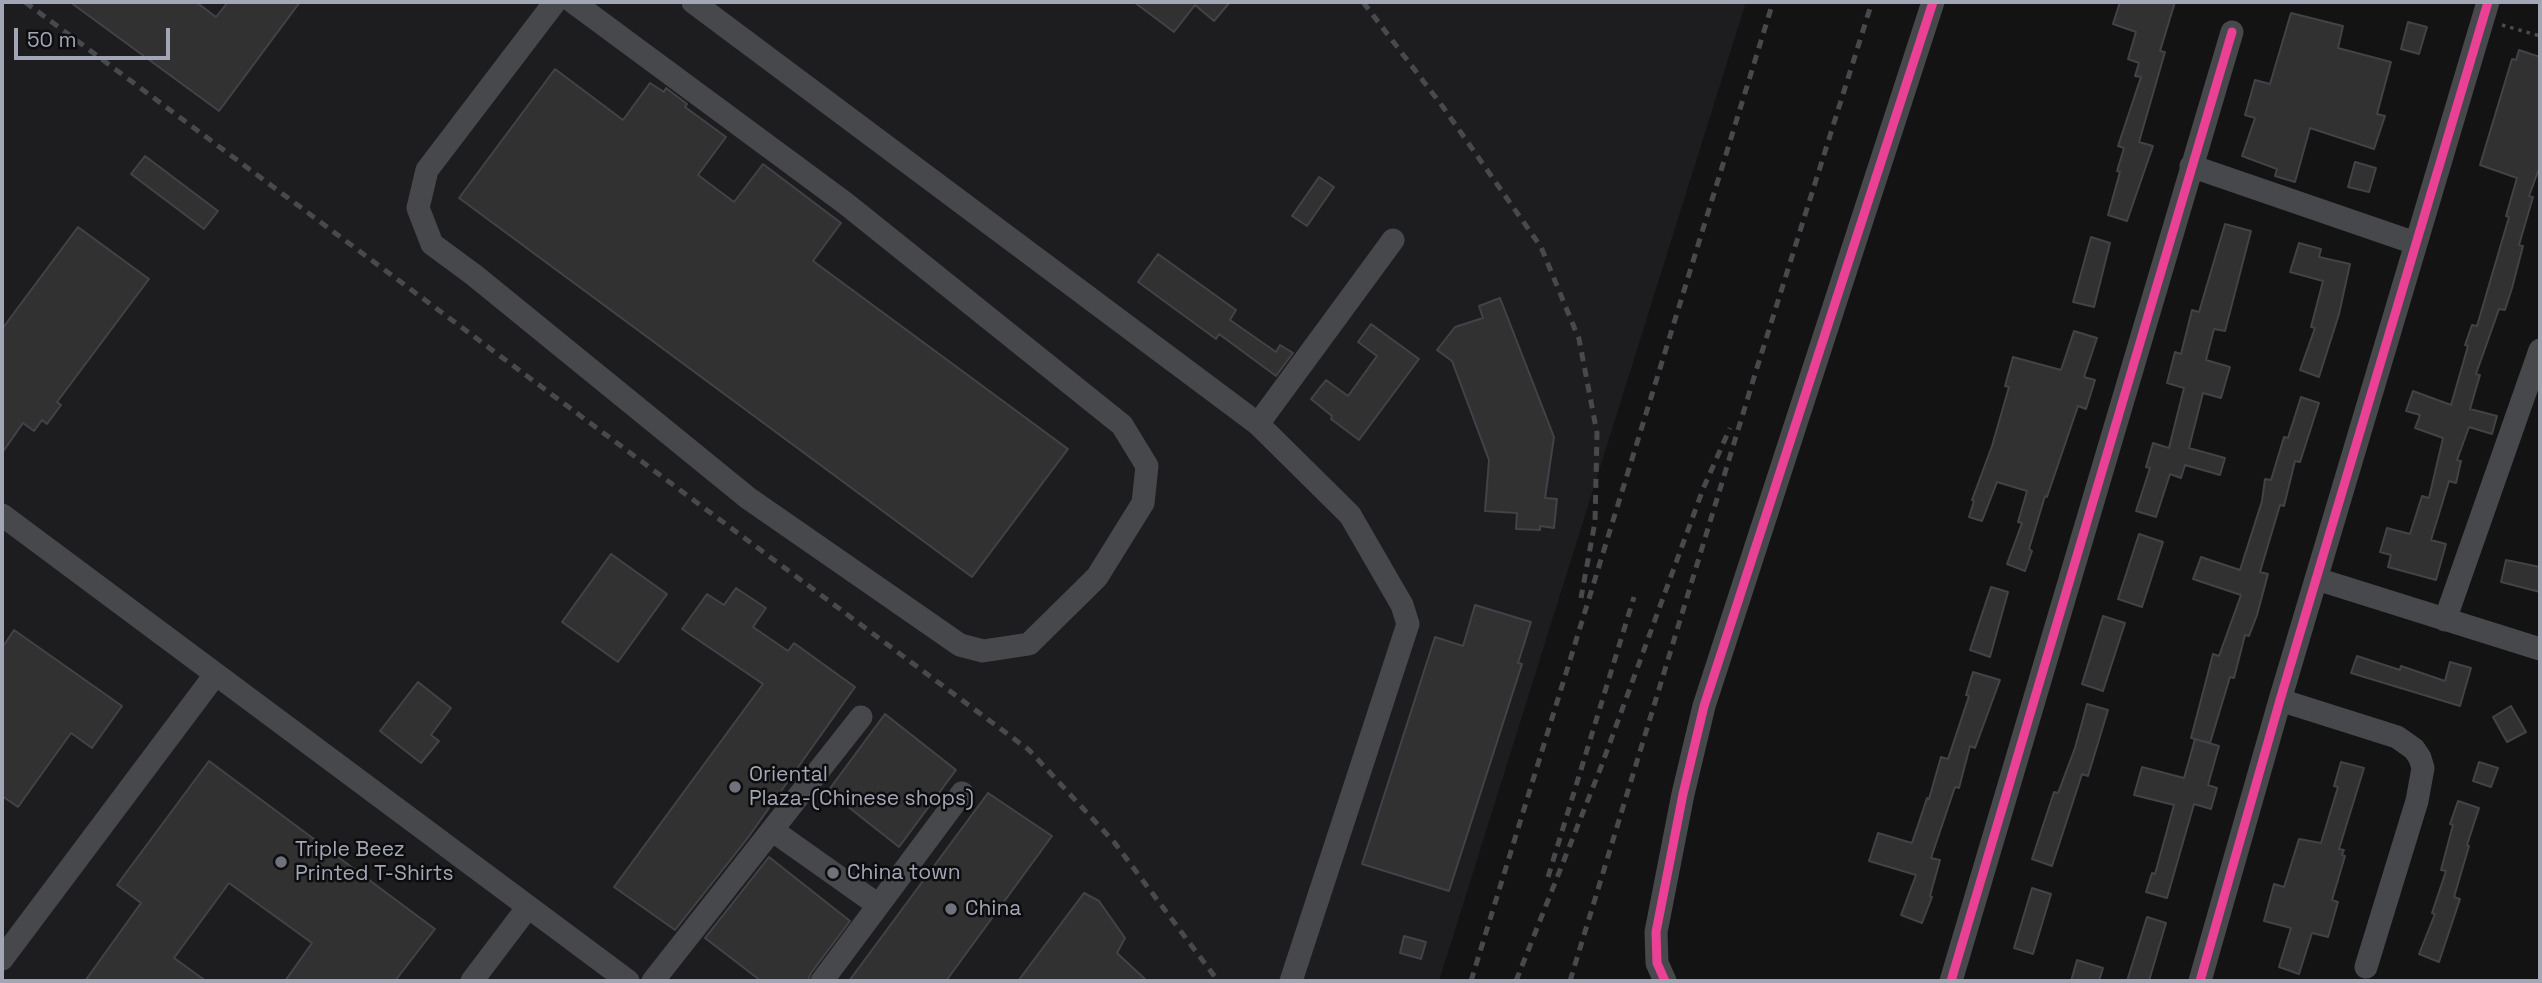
<!DOCTYPE html>
<html>
<head>
<meta charset="utf-8">
<style>
  body { margin:0 }
  #map { position:relative; width:2542px; height:983px; overflow:hidden; background:#131313; font-family:"Space Grotesk",sans-serif }
  canvas { display:block }
  .frame { position:absolute; inset:0; border:4px solid #a3a7b5; pointer-events:none }
  .scale { position:absolute; left:14px; top:28px; width:156px; height:32px; box-sizing:border-box; border:4px solid #a3a7b5; border-top:0; padding-left:9px; font-size:21px; line-height:24px; white-space:nowrap; color:#a3a7b5; -webkit-text-stroke:5px #0d0d0f; paint-order:stroke }
</style>
</head>
<body>
<div id="map">
<canvas width="2542" height="983"></canvas>
<div class="frame"></div>
<div class="scale">50 m</div>
</div>
<script>
const context = document.querySelector('canvas').getContext('2d');
context.lineJoin = 'round';
function fill(path, color) {
  context.fillStyle = color;
  context.fill(path, 'evenodd');
}
function shape(rows) {
  const path = new Path2D();
  for (const r of rows) {
    path.moveTo(r[0], r[1]);
    for (let i = 2; i < r.length; i += 2) path.lineTo(r[i], r[i + 1]);
  }
  return path;
}
function stroke(path, color, width, dash) {
  context.strokeStyle = color;
  context.lineWidth = width;
  context.lineCap = dash ? 'butt' : 'round';
  context.setLineDash(dash || []);
  context.stroke(path);
}
function drawText(font, color, halo, rows, align = 'center') {
  context.font = font + ' "Space Grotesk",sans-serif';
  context.lineWidth = 5;
  context.setLineDash([]);
  context.textBaseline = 'middle';
  context.strokeStyle = halo;
  context.fillStyle = color;
  for (const [text, x, y, turn = 0] of rows) {
    context.save();
    context.translate(x, y);
    context.rotate((+turn || 0) * Math.PI / 180);
    context.textAlign = isNaN(turn) ? turn : align;
    if (halo) context.strokeText(text, 0, 0);
    context.fillText(text, 0, 0);
    context.restore();
  }
}
fill(shape([
  [2,2,1746,2,1439,981,2,981]
]), '#1d1d1f');
const building = shape([
  [70,2,196,2,216,17,228,2,300,2,219,111,70,2],
  [1134,2,1230,2,1214,21,1195,5,1174,32,1134,2],
  [2120,2,2175,2,2160,51,2165,52,2139,142,2153,146,2127,221,2108,215,2120,172,2117,171,2124,148,2118,146,2141,77,2135,76,2139,63,2128,59,2136,32,2113,24,2120,2],
  [2291,13,2343,26,2338,48,2391,62,2377,114,2385,116,2374,149,2310,128,2295,182,2275,176,2277,169,2242,156,2255,118,2245,115,2255,80,2270,84,2291,13],
  [2408,22,2427,27,2419,54,2401,49,2408,22],
  [2519,50,2540,57,2540,166,2529,196,2533,197,2519,245,2523,246,2512,288,2505,310,2499,309,2476,374,2480,375,2470,409,2497,416,2492,434,2469,427,2457,460,2461,461,2456,483,2449,481,2431,540,2446,544,2436,580,2388,567,2391,555,2380,552,2387,528,2410,534,2422,496,2429,498,2443,438,2415,428,2420,415,2406,411,2413,391,2451,405,2468,346,2465,345,2472,325,2477,326,2509,217,2506,216,2517,178,2480,165,2512,59,2516,60,2519,50],
  [555,69,623,120,650,83,664,92,666,88,687,104,685,107,726,137,698,175,734,202,763,164,841,223,813,261,1068,449,972,577,459,198,555,69],
  [145,156,218,211,204,229,131,174,145,156],
  [2355,162,2376,168,2369,192,2348,187,2355,162],
  [1319,177,1334,187,1307,226,1292,216,1319,177],
  [2225,224,2251,231,2225,331,2214,329,2206,360,2230,367,2221,398,2203,393,2189,448,2225,458,2220,475,2185,465,2181,478,2170,474,2156,517,2136,511,2150,468,2146,467,2153,443,2169,448,2184,388,2167,383,2175,352,2181,354,2192,310,2199,312,2225,224],
  [78,227,149,279,57,402,61,405,47,424,42,420,34,431,23,423,2,453,2,329,78,227],
  [2091,237,2110,243,2094,307,2073,302,2091,237],
  [2299,243,2321,249,2319,257,2350,264,2339,314,2319,377,2300,370,2315,328,2311,327,2323,281,2290,272,2299,243],
  [1158,254,1236,310,1230,320,1276,352,1280,345,1293,353,1276,376,1219,334,1216,339,1138,282,1158,254],
  [1500,298,1554,437,1545,498,1557,499,1554,528,1540,526,1540,530,1516,529,1517,513,1485,511,1489,460,1452,361,1437,350,1455,327,1483,318,1479,306,1500,298],
  [1371,324,1419,359,1359,440,1331,419,1332,416,1311,399,1326,380,1348,396,1377,356,1358,342,1371,324],
  [2074,331,2097,338,2084,377,2095,380,2086,409,2078,406,2047,497,2045,496,2029,549,2032,551,2025,571,2007,564,2022,523,2018,522,2027,491,1997,482,1982,521,1969,517,1974,501,1972,500,1992,446,2009,387,2005,386,2013,357,2061,370,2074,331],
  [2301,397,2319,403,2300,462,2295,461,2284,506,2280,505,2260,572,2268,574,2257,615,2249,636,2245,635,2234,678,2230,677,2210,743,2191,738,2213,654,2219,656,2241,595,2193,579,2201,557,2240,570,2262,501,2265,479,2271,480,2284,437,2288,438,2301,397],
  [2139,534,2163,542,2142,607,2118,599,2139,534],
  [611,554,667,594,618,662,562,622,611,554],
  [2506,560,2540,567,2540,592,2501,582,2506,560],
  [1991,587,2008,592,1990,657,1970,650,1991,587],
  [736,588,766,608,753,627,788,651,794,643,855,687,747,839,675,930,614,887,763,684,682,629,707,594,724,605,736,588],
  [1475,605,1531,622,1518,663,1522,664,1449,891,1362,864,1435,637,1463,646,1475,605],
  [2103,616,2125,623,2103,691,2082,684,2103,616],
  [14,630,122,706,92,748,71,733,18,807,2,796,2,648,14,630],
  [2357,656,2400,670,2401,666,2445,681,2450,662,2471,668,2460,706,2351,673,2357,656],
  [1973,672,2000,680,1975,748,1970,746,1959,788,1955,787,1931,858,1940,860,1930,896,1932,897,1922,923,1901,915,1916,875,1869,861,1878,833,1912,843,1927,798,1929,799,1941,757,1948,759,1969,696,1966,695,1973,672],
  [418,682,451,708,431,735,439,741,421,763,380,731,418,682],
  [2087,704,2108,710,2088,776,2082,774,2052,866,2032,859,2054,792,2058,793,2075,748,2087,704],
  [2511,706,2526,732,2507,742,2493,717,2511,706],
  [885,714,956,770,899,847,828,791,885,714],
  [2195,739,2219,746,2208,785,2217,788,2211,809,2194,804,2167,898,2146,892,2152,873,2155,874,2174,805,2134,795,2142,767,2184,778,2195,739],
  [209,761,435,929,395,981,285,981,312,943,229,883,174,958,206,981,85,981,141,903,117,885,209,761],
  [2341,762,2364,768,2339,849,2344,850,2342,855,2345,856,2332,900,2338,902,2328,937,2312,933,2299,974,2279,967,2291,928,2264,921,2274,884,2284,887,2299,839,2321,843,2338,787,2334,786,2341,762],
  [2479,762,2498,768,2491,787,2473,781,2479,762],
  [988,793,1052,836,946,981,849,981,988,793],
  [2458,801,2479,808,2467,845,2469,846,2454,897,2460,899,2439,962,2419,954,2435,914,2432,913,2446,871,2441,870,2453,825,2450,824,2458,801],
  [769,857,850,921,811,973,808,981,761,981,705,938,769,857],
  [2032,888,2051,894,2033,954,2014,948,2032,888],
  [1084,893,1099,901,1125,938,1117,953,1147,981,1018,981,1084,893],
  [2147,917,2166,923,2149,981,2127,981,2147,917],
  [1404,936,1426,942,1421,959,1400,953,1404,936],
  [2077,960,2103,968,2099,981,2071,981,2077,960]
]);
fill(building, '#313132');
stroke(building, '#424247', 2);
stroke(shape([
  [2502,25,2540,36]
]), '#49494e', 3.5, [3.5, 5]);
stroke(shape([
  [555,2,427,170,418,208,432,244,474,275,748,498,960,645,983,651,1029,644,1097,577,1143,503,1147,466,1122,425,845,203,573,2],
  [693,2,1258,424,1350,515,1402,605,1408,624,1291,981],
  [2191,166,2415,243],
  [1258,424,1393,240],
  [2,515,628,981],
  [2317,579,2540,649],
  [2445,620,2540,350],
  [2280,700,2397,737,2414,749,2420,758,2423,768,2417,801,2366,967],
  [772,830,878,905],
  [2,959,215,675],
  [472,981,528,907],
  [653,981,861,717],
  [822,981,962,793],
  [1665,981,1657,963,1656,932,1683,794,1704,706,1933,2],
  [1951,981,2232,32],
  [2200,981,2280,700,2488,2]
]), '#47484c', 23);
stroke(shape([
  [25,2,1029,750,1114,842,1218,981],
  [1363,2,1443,107,1541,247,1579,339,1597,433,1595,522,1581,598],
  [1548,877,1634,597],
  [1471,981,1773,2],
  [1516,981,1601,767,1703,489,1730,428],
  [1570,981,1756,371,1872,2]
]), '#47494c', 5, [9, 7]);
stroke(shape([
  [1665,981,1657,963,1656,932,1683,794,1704,706,1933,2],
  [1951,981,2232,32],
  [2200,981,2280,700,2488,2]
]), '#ea4096', 9);
for (const [x, y, r, color] of [
  [735,787,7,"#71737c"],
  [281,862,7,"#71737c"],
  [833,873,7,"#71737c"],
  [951,909,7,"#71737c"]
]) {
  const dot = new Path2D();
  dot.arc(x, y, r, 0, 2 * Math.PI);
  context.fillStyle = color;
  context.fill(dot);
  stroke(dot, '#0d0d0f', 2.5);
}
drawText('21px', '#a3a7b5', '#0d0d0f', [
  ["Oriental",749,775],
  ["Plaza-(Chinese shops)",749,799],
  ["Triple Beez",295,850],
  ["Printed T-Shirts",295,874],
  ["China town",847,873],
  ["China",965,909]
], 'left');
</script>
</body>
</html>
